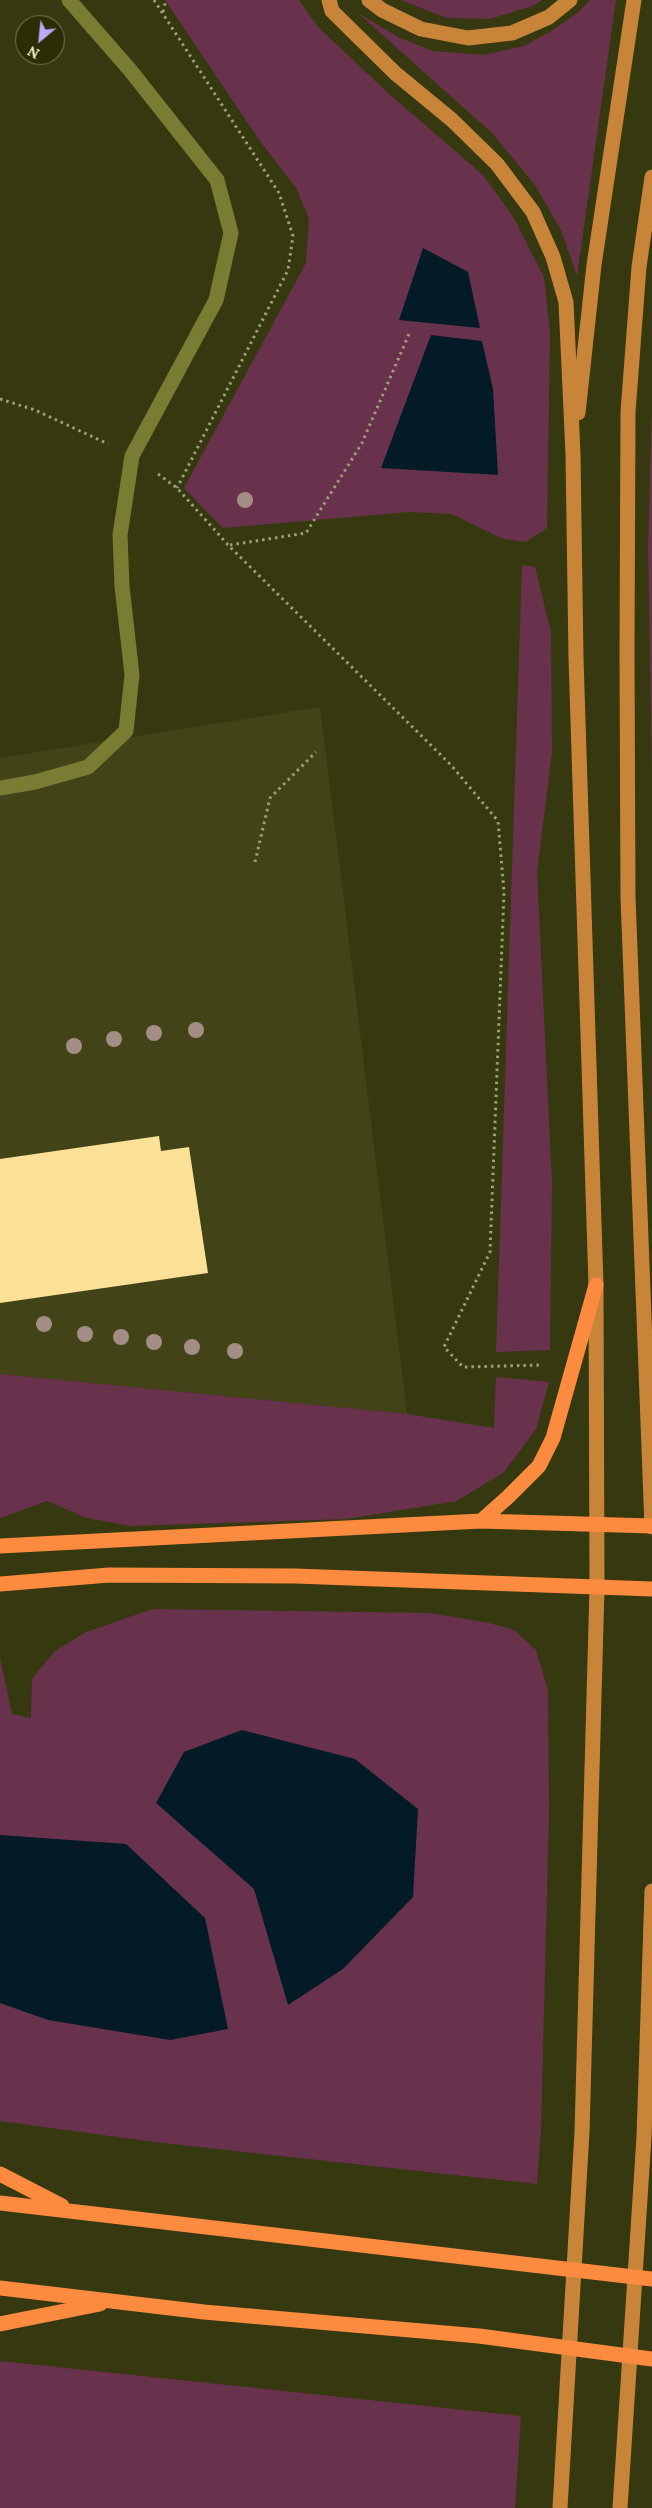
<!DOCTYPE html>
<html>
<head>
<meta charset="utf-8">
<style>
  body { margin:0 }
  #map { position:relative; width:652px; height:2508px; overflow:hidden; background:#363810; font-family:Lora,serif }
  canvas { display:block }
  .north { position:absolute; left:15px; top:15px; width:50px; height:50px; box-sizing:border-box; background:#2c2d05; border:1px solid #7c7d57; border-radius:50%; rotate:208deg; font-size:14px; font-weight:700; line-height:20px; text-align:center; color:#f3f6d1 }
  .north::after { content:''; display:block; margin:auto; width:18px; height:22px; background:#b8abf7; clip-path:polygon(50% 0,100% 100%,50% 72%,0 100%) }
</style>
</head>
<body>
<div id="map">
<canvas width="652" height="2508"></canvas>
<div class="north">N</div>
</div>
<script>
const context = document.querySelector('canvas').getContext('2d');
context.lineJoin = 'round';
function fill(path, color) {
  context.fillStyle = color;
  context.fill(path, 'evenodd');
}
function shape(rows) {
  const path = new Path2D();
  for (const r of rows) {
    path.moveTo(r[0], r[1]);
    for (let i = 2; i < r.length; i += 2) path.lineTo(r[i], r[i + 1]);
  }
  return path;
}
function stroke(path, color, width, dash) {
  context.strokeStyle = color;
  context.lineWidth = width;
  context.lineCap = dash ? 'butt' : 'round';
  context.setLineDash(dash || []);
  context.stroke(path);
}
fill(shape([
  [320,707,407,1414,0,1374,0,758]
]), '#424418');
fill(shape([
  [165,0,299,0,318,27,388,93,483,175,514,218,544,277,550,333,547,528,526,542,503,539,452,514,409,512,223,528,184,488,306,263,309,218,296,188,260,141],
  [401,0,542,0,533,6,490,19,447,18],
  [590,0,616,0,577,276,561,230,535,185,493,134,358,13,398,37,433,51,483,55,524,46,553,30,577,13],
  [652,405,652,778,648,546],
  [522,565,535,567,551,632,552,752,537,872,552,1183,550,1350,496,1352],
  [0,1374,407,1414,494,1428,496,1377,549,1382,536,1429,504,1472,457,1501,346,1519,131,1526,87,1518,47,1501,0,1518],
  [153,1609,430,1613,489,1623,514,1630,536,1650,548,1690,549,1815,541,2129,537,2184,154,2142,0,2121,0,1658,12,1714,31,1718,32,1679,54,1652,86,1632],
  [0,2361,521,2416,515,2508,0,2508]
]), '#69324c');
fill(shape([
  [423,248,468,272,480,328,399,320],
  [431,335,482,341,493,389,498,475,381,468],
  [242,1730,355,1759,418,1809,413,1897,343,1969,288,2005,254,1889,156,1803,184,1752],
  [0,1835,126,1844,205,1918,228,2029,170,2040,48,2020,0,2003]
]), '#021b27');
fill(shape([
  [159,1136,161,1151,189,1147,208,1273,0,1303,0,1159]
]), '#fbe196');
stroke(shape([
  [154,0,279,193,293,236,288,270,177,488],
  [163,12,166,0],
  [0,399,35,410,108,444],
  [158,474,177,488,229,546,451,765,498,821,504,892,490,1252,444,1347,463,1367,543,1365],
  [230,545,306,533,362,443,409,334],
  [255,862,270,798,316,752]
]), '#9c9f78', 3, [2.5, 4]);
stroke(shape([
  [0,788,35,782,88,767,126,731,132,675,122,586,120,535,132,456,216,300,231,233,217,180,130,70,69,0]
]), '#797d33', 15);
stroke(shape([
  [329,0,332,11,395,73,452,120,497,164,533,212,553,257,566,302,573,454,576,658,596,1285,597,1588,582,2132,560,2508],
  [369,0,382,10,421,29,468,38,512,33,549,17,570,0],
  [652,177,639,267,628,412,627,653,628,897,652,1527],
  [578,413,594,265,634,0],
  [620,2508,644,2137,652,1891]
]), '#c8853a', 15);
stroke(shape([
  [481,1521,508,1497,539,1466,553,1438,596,1285],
  [0,1546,481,1521,652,1526],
  [0,1584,109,1575,295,1576,652,1589],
  [0,2174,62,2206],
  [0,2203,652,2279],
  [0,2288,204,2312,479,2336,652,2359],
  [0,2324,100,2304]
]), '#fc8b3f', 15);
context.fillStyle = '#a38d85';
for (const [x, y] of [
  [245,500],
  [196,1030],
  [154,1033],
  [114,1039],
  [74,1046],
  [44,1324],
  [85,1334],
  [121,1337],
  [154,1342],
  [192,1347],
  [235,1351]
]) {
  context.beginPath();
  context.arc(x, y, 8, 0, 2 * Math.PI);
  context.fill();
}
</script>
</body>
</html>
